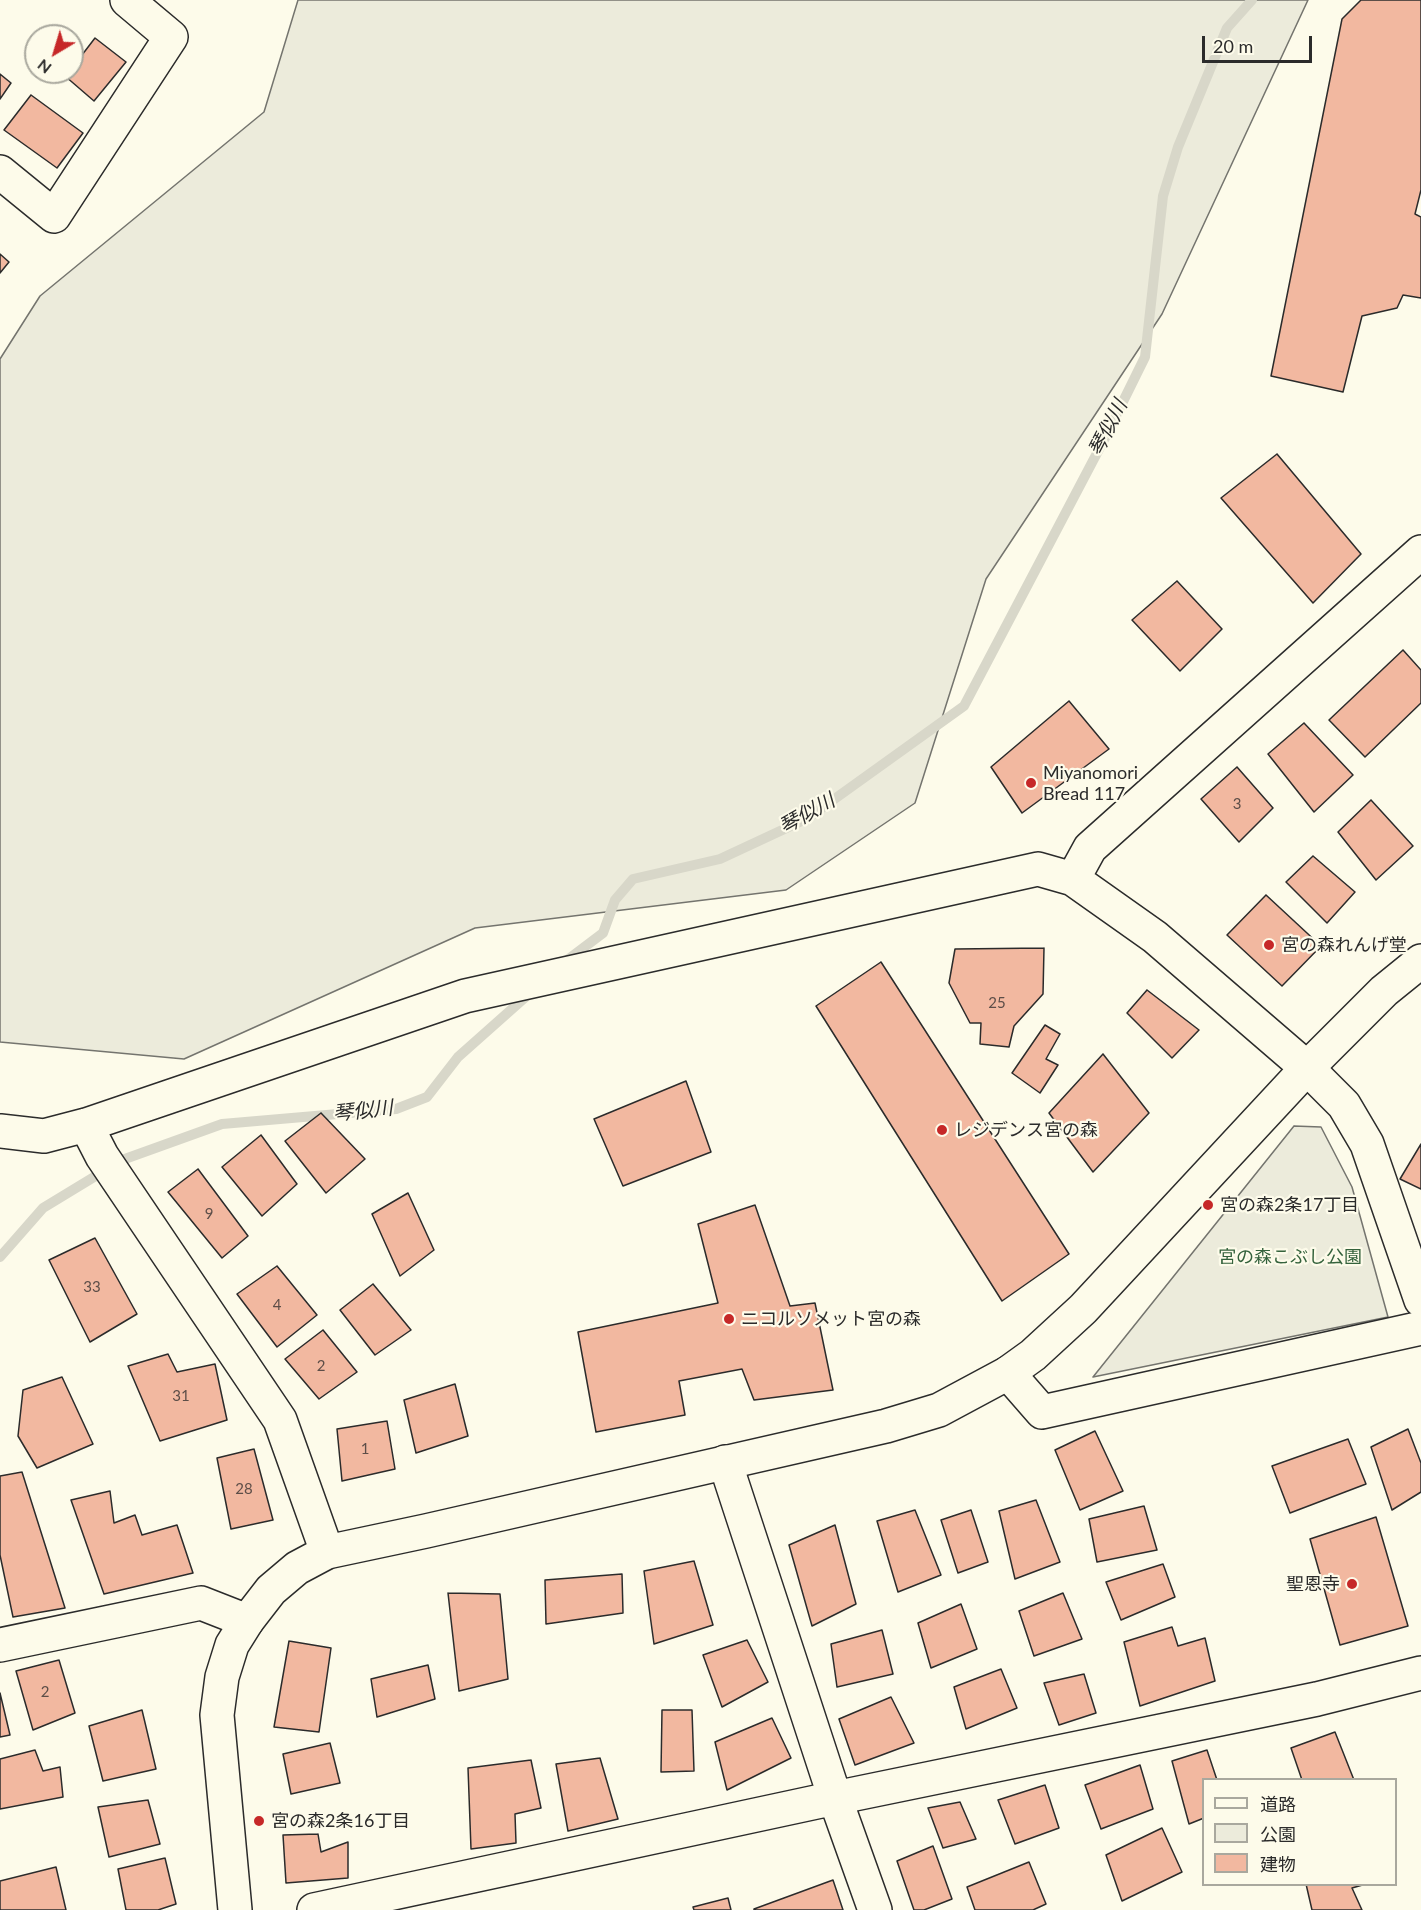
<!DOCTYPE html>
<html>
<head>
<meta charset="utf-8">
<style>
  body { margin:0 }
  #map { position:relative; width:1421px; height:1910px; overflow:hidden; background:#fdfbea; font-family:Lato,"Noto Sans JP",sans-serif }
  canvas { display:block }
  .legend { position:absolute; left:1202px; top:1778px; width:195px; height:108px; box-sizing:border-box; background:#fdfbea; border:2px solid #a9a89e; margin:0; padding:8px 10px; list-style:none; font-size:18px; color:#2b2b2b }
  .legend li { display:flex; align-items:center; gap:12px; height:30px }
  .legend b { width:30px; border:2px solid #a9a89e }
  .north { position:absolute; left:24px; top:24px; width:60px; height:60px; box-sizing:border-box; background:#fdfbea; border:2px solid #a9a89e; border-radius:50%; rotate:218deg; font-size:16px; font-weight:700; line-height:24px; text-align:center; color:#2b2b2b }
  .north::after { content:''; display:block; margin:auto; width:21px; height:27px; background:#c62828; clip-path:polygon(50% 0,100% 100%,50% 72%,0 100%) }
  .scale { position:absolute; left:1202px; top:36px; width:110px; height:27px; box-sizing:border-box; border:3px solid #2b2b2b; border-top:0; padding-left:8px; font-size:18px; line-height:21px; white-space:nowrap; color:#2b2b2b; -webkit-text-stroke:4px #fdfbea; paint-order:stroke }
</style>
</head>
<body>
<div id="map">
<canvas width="1421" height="1910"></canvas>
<ul class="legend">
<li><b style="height:8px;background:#fdfbea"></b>道路</li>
<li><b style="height:16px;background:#ecebdb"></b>公園</li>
<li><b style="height:16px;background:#f2b8a0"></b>建物</li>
</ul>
<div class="north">N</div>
<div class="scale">20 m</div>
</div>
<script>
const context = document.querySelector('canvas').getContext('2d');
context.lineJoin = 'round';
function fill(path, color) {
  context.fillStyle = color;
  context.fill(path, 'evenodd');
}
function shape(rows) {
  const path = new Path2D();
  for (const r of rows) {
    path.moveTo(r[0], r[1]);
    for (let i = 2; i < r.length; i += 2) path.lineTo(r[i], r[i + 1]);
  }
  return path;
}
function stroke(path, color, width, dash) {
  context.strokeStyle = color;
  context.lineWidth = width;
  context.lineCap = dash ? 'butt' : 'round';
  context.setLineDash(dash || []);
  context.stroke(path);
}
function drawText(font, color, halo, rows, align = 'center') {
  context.font = font + ' Lato,"Noto Sans JP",sans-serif';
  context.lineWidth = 4.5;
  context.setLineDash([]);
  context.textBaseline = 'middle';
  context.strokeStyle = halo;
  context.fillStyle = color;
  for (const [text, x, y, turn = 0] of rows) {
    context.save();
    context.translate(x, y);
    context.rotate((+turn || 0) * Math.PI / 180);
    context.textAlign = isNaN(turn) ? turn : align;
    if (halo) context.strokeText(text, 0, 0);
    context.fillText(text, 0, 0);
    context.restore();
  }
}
const green = shape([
  [298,0,1308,0,1162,314,986,579,915,803,786,890,475,928,184,1059,0,1042,0,359,40,296,264,112,298,0],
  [1294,1126,1321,1127,1352,1187,1388,1317,1093,1377,1294,1126]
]);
fill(green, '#ecebdb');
stroke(green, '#74746e', 1.5);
stroke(shape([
  [562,964,603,933,615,900,633,879,720,859,808,818,964,706,1106,436,1145,357,1163,196,1178,147,1227,28,1252,0],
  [0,1257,43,1208,122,1160,222,1124,396,1109,427,1097,458,1057,530,993]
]), '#d8d7c9', 10);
const building = shape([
  [1361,0,1421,0,1421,190,1415,214,1421,217,1421,298,1403,295,1397,308,1362,316,1343,392,1271,376,1342,19,1361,0],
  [95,38,126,62,94,101,65,76,69,72,72,72,72,68,95,38],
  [0,74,11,83,0,99,0,74],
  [31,95,83,133,57,168,4,130,31,95],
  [0,254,9,262,0,273,0,254],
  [1277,454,1361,554,1313,603,1221,498,1277,454],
  [1177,581,1222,629,1180,671,1132,620,1177,581],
  [1403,650,1421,670,1421,703,1365,757,1329,720,1403,650],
  [1069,701,1109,749,1022,813,991,767,1069,701],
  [1304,723,1353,775,1314,812,1268,754,1304,723],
  [1237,767,1273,808,1239,842,1201,799,1237,767],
  [1371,800,1413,846,1376,880,1338,832,1371,800],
  [1313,856,1355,892,1327,923,1286,882,1313,856],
  [1266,895,1321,946,1282,986,1227,935,1266,895],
  [1044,948,1043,994,1014,1026,1009,1047,980,1044,981,1023,970,1023,949,983,955,949,1044,948],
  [881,962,1069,1254,1002,1301,816,1006,881,962],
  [1147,990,1199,1030,1172,1058,1127,1013,1147,990],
  [1045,1025,1060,1034,1046,1059,1058,1065,1040,1093,1012,1073,1045,1025],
  [1103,1054,1149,1113,1093,1172,1049,1113,1103,1054],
  [686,1081,711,1152,623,1186,594,1119,686,1081],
  [321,1113,365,1159,326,1193,285,1141,321,1113],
  [261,1135,297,1184,262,1216,222,1167,261,1135],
  [1421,1144,1421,1189,1400,1179,1421,1144],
  [198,1169,248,1236,222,1258,168,1192,198,1169],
  [408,1193,434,1250,400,1276,372,1214,408,1193],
  [755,1205,790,1306,815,1303,833,1390,754,1400,742,1369,679,1381,685,1415,596,1432,578,1332,718,1303,698,1224,755,1205],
  [95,1238,137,1314,90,1342,49,1260,95,1238],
  [277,1266,317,1315,277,1347,237,1294,277,1266],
  [373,1284,411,1330,375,1355,340,1310,373,1284],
  [323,1330,357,1372,319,1399,285,1359,323,1330],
  [168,1354,177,1372,215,1364,227,1420,160,1441,128,1366,168,1354],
  [62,1377,93,1444,37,1468,18,1436,23,1390,62,1377],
  [455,1384,468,1436,416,1453,404,1400,455,1384],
  [387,1421,395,1469,342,1481,337,1429,387,1421],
  [1408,1429,1421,1463,1421,1492,1392,1510,1371,1447,1408,1429],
  [1095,1431,1123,1491,1080,1510,1055,1450,1095,1431],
  [1348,1439,1366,1484,1290,1513,1272,1466,1348,1439],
  [254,1449,273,1520,231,1529,217,1458,254,1449],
  [22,1472,65,1608,13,1617,0,1555,0,1476,22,1472],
  [110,1491,114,1523,135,1515,142,1535,177,1525,193,1573,104,1594,71,1500,110,1491],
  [1036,1500,1060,1562,1015,1579,999,1511,1036,1500],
  [1144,1506,1157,1550,1097,1562,1089,1519,1144,1506],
  [915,1510,941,1575,898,1592,877,1521,915,1510],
  [971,1510,988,1562,958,1573,941,1520,971,1510],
  [1376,1517,1408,1626,1340,1645,1310,1539,1376,1517],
  [835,1525,856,1604,812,1626,789,1545,835,1525],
  [694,1561,713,1625,654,1644,644,1571,694,1561],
  [1163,1564,1175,1597,1121,1620,1106,1582,1163,1564],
  [622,1574,623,1613,546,1624,545,1580,622,1574],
  [448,1593,500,1594,508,1679,459,1691,448,1593],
  [1063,1593,1082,1639,1034,1656,1019,1611,1063,1593],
  [961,1604,977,1649,931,1668,918,1623,961,1604],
  [1172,1627,1178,1646,1205,1638,1215,1681,1140,1706,1124,1642,1172,1627],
  [882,1630,893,1674,837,1687,831,1644,882,1630],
  [747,1640,768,1682,722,1707,703,1655,747,1640],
  [289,1641,331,1648,319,1732,274,1727,289,1641],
  [59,1660,75,1713,33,1730,16,1671,59,1660],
  [428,1665,435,1699,377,1717,371,1679,428,1665],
  [1001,1669,1017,1708,966,1729,954,1687,1001,1669],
  [1084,1674,1096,1713,1059,1725,1044,1683,1084,1674],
  [0,1693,10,1735,0,1737,0,1693],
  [891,1697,914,1743,855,1765,839,1719,891,1697],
  [142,1710,156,1769,103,1781,89,1726,142,1710],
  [662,1710,692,1710,694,1771,661,1772,662,1710],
  [772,1718,791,1758,727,1790,715,1742,772,1718],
  [1335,1732,1354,1780,1302,1780,1291,1748,1335,1732],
  [330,1743,340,1783,291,1794,283,1754,330,1743],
  [35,1750,43,1771,60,1767,63,1797,0,1809,0,1759,35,1750],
  [1207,1750,1217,1780,1204,1780,1204,1818,1189,1824,1172,1761,1207,1750],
  [600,1758,618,1819,568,1831,556,1764,600,1758],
  [531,1760,541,1808,515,1814,516,1843,471,1849,468,1768,531,1760],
  [1140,1765,1153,1809,1101,1829,1085,1785,1140,1765],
  [1045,1785,1059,1828,1015,1844,998,1800,1045,1785],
  [148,1800,160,1844,109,1857,98,1807,148,1800],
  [960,1802,976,1839,943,1848,928,1808,960,1802],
  [1162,1828,1182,1872,1122,1901,1106,1855,1162,1828],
  [318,1834,321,1852,348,1842,348,1878,286,1883,283,1835,318,1834],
  [933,1846,952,1899,924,1910,914,1910,897,1861,933,1846],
  [165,1858,176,1904,158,1910,126,1910,118,1869,165,1858],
  [1029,1862,1046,1904,1033,1910,975,1910,967,1887,1029,1862],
  [56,1867,66,1910,0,1910,0,1881,56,1867],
  [833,1880,843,1910,754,1910,754,1909,833,1880],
  [1306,1884,1366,1884,1352,1888,1362,1910,1312,1910,1306,1884],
  [728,1898,731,1910,694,1910,693,1907,728,1898]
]);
fill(building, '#f2b8a0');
stroke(building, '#2b2b2b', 1.5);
const minor = shape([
  [0,172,54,216,171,37,127,0],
  [1073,879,1090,848,1421,552],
  [86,1125,102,1156,280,1420,327,1552],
  [0,1131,44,1136,86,1125,465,996,1038,869,1073,879,1155,937,1307,1068,1344,1105,1367,1144,1421,1300],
  [1008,1373,1042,1412,1421,1328],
  [725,1462,835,1798,875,1910],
  [0,1645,201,1603,247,1621],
  [314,1910,835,1798,1317,1699,1421,1673]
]);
const tertiary = shape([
  [235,1910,217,1715,222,1677,232,1645,247,1621,271,1590,297,1568,327,1552,426,1531,886,1426,939,1410,1008,1373,1033,1355,1083,1309,1307,1068,1384,991,1421,961]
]);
stroke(minor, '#2b2b2b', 36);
stroke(tertiary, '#2b2b2b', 36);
stroke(minor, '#fdfbea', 33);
stroke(tertiary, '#fdfbea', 33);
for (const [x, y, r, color] of [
  [1031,783,6,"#c62828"],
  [1269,945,6,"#c62828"],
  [942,1130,6,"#c62828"],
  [1208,1205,6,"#c62828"],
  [729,1319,6,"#c62828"],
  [1352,1584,6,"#c62828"],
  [259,1821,6,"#c62828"]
]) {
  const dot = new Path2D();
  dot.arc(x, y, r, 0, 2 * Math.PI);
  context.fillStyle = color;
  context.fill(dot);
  stroke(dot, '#fdfbea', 2);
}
drawText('15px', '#5d4e48', null, [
  ["3",1237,804],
  ["25",997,1003],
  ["9",209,1214],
  ["33",92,1287],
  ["4",277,1305],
  ["2",321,1366],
  ["31",181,1396],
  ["1",365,1449],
  ["28",244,1489],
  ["2",45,1692]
]);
drawText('18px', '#2b2b2b', '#fdfbea', [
  ["Miyanomori",1043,773],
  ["Bread 117",1043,794],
  ["宮の森れんげ堂",1281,945],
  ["レジデンス宮の森",954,1130],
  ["宮の森2条17丁目",1220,1205],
  ["ニコルソメット宮の森",741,1319],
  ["聖恩寺",1340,1584,"right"],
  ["宮の森2条16丁目",271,1821]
], 'left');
drawText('18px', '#34623c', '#fdfbea', [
  ["宮の森こぶし公園",1290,1257]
]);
drawText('italic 20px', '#2b2b2b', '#fdfbea', [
  ["琴似川",1108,428,-63],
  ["琴似川",807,814,-30],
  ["琴似川",363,1111,-6]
]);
</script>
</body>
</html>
